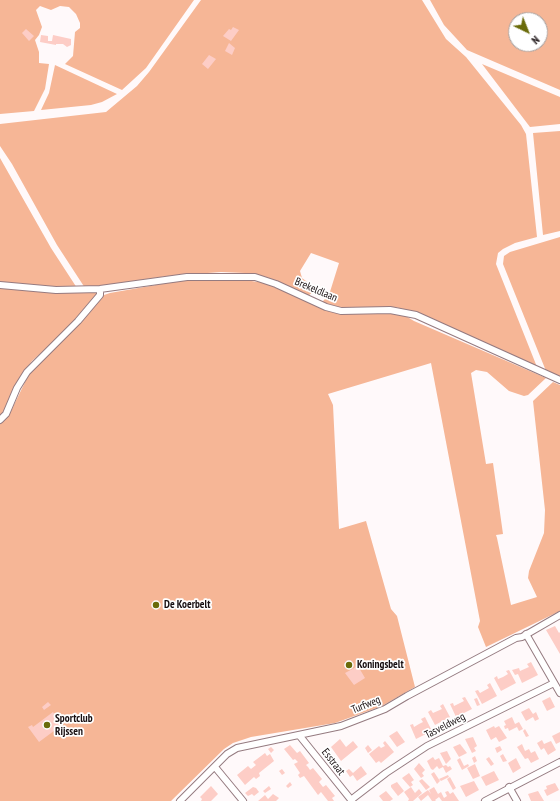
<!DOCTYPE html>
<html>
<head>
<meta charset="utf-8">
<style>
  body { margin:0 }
  #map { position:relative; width:560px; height:801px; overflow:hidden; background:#fff9fa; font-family:"PT Sans Narrow",sans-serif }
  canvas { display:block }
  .north { position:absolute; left:508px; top:12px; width:40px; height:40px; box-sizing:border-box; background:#fff; border:1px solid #a29f9f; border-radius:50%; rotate:137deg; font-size:11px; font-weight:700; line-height:16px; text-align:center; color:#170e10 }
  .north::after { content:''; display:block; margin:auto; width:14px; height:18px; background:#6a6b0a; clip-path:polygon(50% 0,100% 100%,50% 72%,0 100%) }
</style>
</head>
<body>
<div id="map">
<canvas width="560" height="801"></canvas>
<div class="north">N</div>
</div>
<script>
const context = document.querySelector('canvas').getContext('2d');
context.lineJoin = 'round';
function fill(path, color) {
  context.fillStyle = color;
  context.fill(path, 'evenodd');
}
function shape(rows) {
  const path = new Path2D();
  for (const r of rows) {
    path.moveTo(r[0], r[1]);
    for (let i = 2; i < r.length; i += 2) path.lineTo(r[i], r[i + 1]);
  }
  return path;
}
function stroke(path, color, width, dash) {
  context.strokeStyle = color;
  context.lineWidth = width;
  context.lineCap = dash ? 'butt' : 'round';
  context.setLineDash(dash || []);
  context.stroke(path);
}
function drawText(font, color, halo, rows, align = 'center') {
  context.font = font + ' "PT Sans Narrow",sans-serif';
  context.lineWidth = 3.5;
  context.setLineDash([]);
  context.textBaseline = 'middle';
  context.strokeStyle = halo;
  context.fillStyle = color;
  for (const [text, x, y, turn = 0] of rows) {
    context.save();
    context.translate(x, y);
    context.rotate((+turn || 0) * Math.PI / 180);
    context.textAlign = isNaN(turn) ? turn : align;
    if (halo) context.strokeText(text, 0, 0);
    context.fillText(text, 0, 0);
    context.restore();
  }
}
fill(shape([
  [0,0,194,0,146,68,122,90,65,64,73,56,75,32,80,28,80,23,76,14,69,7,60,6,51,10,40,6,36,10,42,27,39,35,35,40,39,52,39,63,49,64,45,89,34,111,0,114],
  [201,0,422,0,446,39,466,57,521,125,526,134,537,237,515,243,503,249,498,253,496,264,537,367,412,311,395,307,353,309,338,307,322,302,329,295,339,263,311,253,300,271,302,278,314,287,314,291,308,296,282,283,266,277,245,273,221,272,168,276,85,288,57,245,12,164,0,146,0,124,106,112,137,86,149,72],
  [430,0,560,0,560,90,467,50,444,25],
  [516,20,540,20,540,44,516,44],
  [482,64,560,97,560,124,530,127],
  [55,65,117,94,102,102,91,105,41,110,49,93],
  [560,131,560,231,543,235,533,133],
  [0,158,51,248,77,288,0,283],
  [560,237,560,377,546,371,503,264,504,256,510,252],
  [231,278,265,283,331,312,347,314,389,312,404,315,414,321,546,378,528,395,524,396,509,391,487,372,476,370,471,373,486,464,493,463,503,534,496,535,497,538,511,605,537,597,528,578,529,571,544,533,545,510,533,401,553,382,560,385,560,611,486,647,478,627,480,621,431,363,328,394,333,405,339,529,366,521,391,609,397,616,415,687,382,706,335,723,251,737,233,743,224,749,171,801,0,801,0,423,10,413,30,372,65,338,101,296,110,293,190,279],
  [0,288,50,292,75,293,92,290,96,291,97,295,61,335,32,361,23,373,4,412,0,417]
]), '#f6b696');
fill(shape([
  [233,27,239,30,231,41,223,36,229,29,231,30],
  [26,29,34,36,29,41,22,33],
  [41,35,48,36,48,41,52,41,53,35,71,39,71,45,67,47,63,44,56,44,56,45,40,42],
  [229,43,235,48,232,55,225,51],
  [209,55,216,59,208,69,202,64],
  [555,626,559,633,560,632,560,654,546,630],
  [531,662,538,675,522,683,518,674,515,675,512,670,519,668,520,671,529,667,527,664],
  [358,666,365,678,354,685,345,673],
  [509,670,516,683,501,691,494,678,497,676,498,679,503,677,508,674,506,671],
  [490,683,497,696,482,704,475,691,478,690,480,693,489,688,487,685],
  [465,697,472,709,456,717,450,704,453,703,454,706,464,701,462,698],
  [550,697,555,707,547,711,542,701],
  [477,698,480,705,477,706,474,699],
  [48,702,51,705,44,710,42,707],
  [443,704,450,717,435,725,428,712,431,710,433,713,442,709,440,706],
  [529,708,533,714,536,712,539,719,535,721,533,717,526,721,521,712],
  [53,712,62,725,39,742,28,727,32,725,33,727],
  [425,717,432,731,416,739,410,725,413,724,414,727,419,724,423,722,421,719],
  [512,717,515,724,519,722,523,729,519,731,517,727,509,731,508,728,505,729,504,726,506,725,504,721],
  [494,726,495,728,499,726,507,738,499,742,496,737,491,740,486,730],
  [525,729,529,736,526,737,523,731],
  [397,731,405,742,397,747,389,736],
  [560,732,560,742,556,744,552,736],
  [473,737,477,746,474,748,476,751,472,753,465,739],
  [340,739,346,747,353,741,358,747,341,761,331,747],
  [542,740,544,744,551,741,556,750,548,755,544,748,541,750,537,743],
  [385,741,394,752,381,763,379,761,376,763,369,754,379,746,381,748,385,746,383,743],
  [460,744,467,753,459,757,453,747],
  [522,744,525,751,529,749,531,753,535,751,539,759,531,763,528,758,525,759,517,747],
  [290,745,297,753,300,751,309,763,306,765,308,767,310,770,313,768,322,779,319,782,323,787,326,785,335,796,332,798,334,801,328,801,321,792,318,795,304,776,300,778,298,775,300,773,294,764,298,762,295,759,293,760,284,749],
  [368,745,372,750,368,753,365,748],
  [500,746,502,750,497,753,495,748],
  [271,747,274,750,271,753,268,749],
  [447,751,451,759,446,764,440,753],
  [265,753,267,756,270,754,274,761,259,773,260,776,256,779,254,777,245,785,237,775,248,766,251,769,256,765,253,762],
  [503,754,507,761,503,762,500,756],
  [475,756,477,761,474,763,472,758],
  [433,757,435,760,439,758,443,766,446,765,448,767,450,766,452,769,446,773,443,767,439,769,437,766,433,770,431,769,427,761],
  [489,757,494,764,491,766,486,759],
  [460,758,464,766,468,764,469,766,462,770,457,760],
  [516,758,521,768,513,773,508,763],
  [419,763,425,770,422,773,424,776,421,778,414,769],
  [475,764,480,776,473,779,467,768],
  [361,766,367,774,357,781,353,775,350,777,346,771,349,769,353,773],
  [282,769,285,773,282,775,279,771],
  [494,771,499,780,486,786,481,777],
  [434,772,440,781,437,784,431,774],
  [409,773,414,780,411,782,413,785,410,787,402,778],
  [448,775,449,777,441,781,439,779],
  [450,777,456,788,453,790,447,779],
  [422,779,430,787,426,790,419,781],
  [474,781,479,790,466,797,460,786],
  [290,782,292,785,288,788,286,786],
  [397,782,404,791,398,796,391,787,391,785],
  [555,783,559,790,547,796,544,790,547,789,546,786],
  [211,786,218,794,211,801,201,801,202,799,200,797],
  [269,786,271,789,265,793,263,791],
  [253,787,256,788,259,792,254,796,252,794,248,796,245,793],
  [411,787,415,793,419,789,422,793,413,801,408,801,409,799,404,792],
  [434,787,438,794,441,792,444,798,447,796,445,792,448,791,450,794,453,792,459,801,442,801,439,797,435,800,436,801,432,801,428,795,421,801,418,797,428,790,431,794,429,790],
  [386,791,393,799,390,801,383,801,379,796],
  [538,791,544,801,531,801,528,794],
  [273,794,279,798,276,801,258,801,265,795,268,799]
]), '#fdcdc6');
const minor = shape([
  [0,285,56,290,100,289,187,277,255,277,276,284,326,307,341,311,390,310,416,315,560,380],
  [0,420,6,414,17,388,27,372,78,321,100,295,100,289],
  [526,634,560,693],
  [299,735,352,801],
  [215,767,243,801],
  [509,787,517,801],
  [351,800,386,773,427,746,554,683],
  [180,801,227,754,237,748,341,726,385,709,407,696,516,638,522,637,560,615],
  [485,801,560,762]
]);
stroke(minor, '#957b80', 8);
stroke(minor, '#fff', 6);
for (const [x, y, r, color] of [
  [156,605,4,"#6a6b0a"],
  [349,665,4,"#6a6b0a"],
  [47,725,4,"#6a6b0a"]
]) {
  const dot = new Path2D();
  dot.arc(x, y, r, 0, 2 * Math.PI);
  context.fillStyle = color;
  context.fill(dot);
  stroke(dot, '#fff', 1.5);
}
drawText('11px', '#170e10', '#fff', [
  ["Brekeldlaan",316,290,23],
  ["Turfweg",366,705,-22],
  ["Tasveldweg",445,726,-27],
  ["Esstraat",333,762,52]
]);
drawText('bold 11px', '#170e10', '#fff', [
  ["De Koerbelt",164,605],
  ["Koningsbelt",357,665],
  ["Sportclub",55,719],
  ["Rijssen",55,732]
], 'left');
</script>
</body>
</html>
